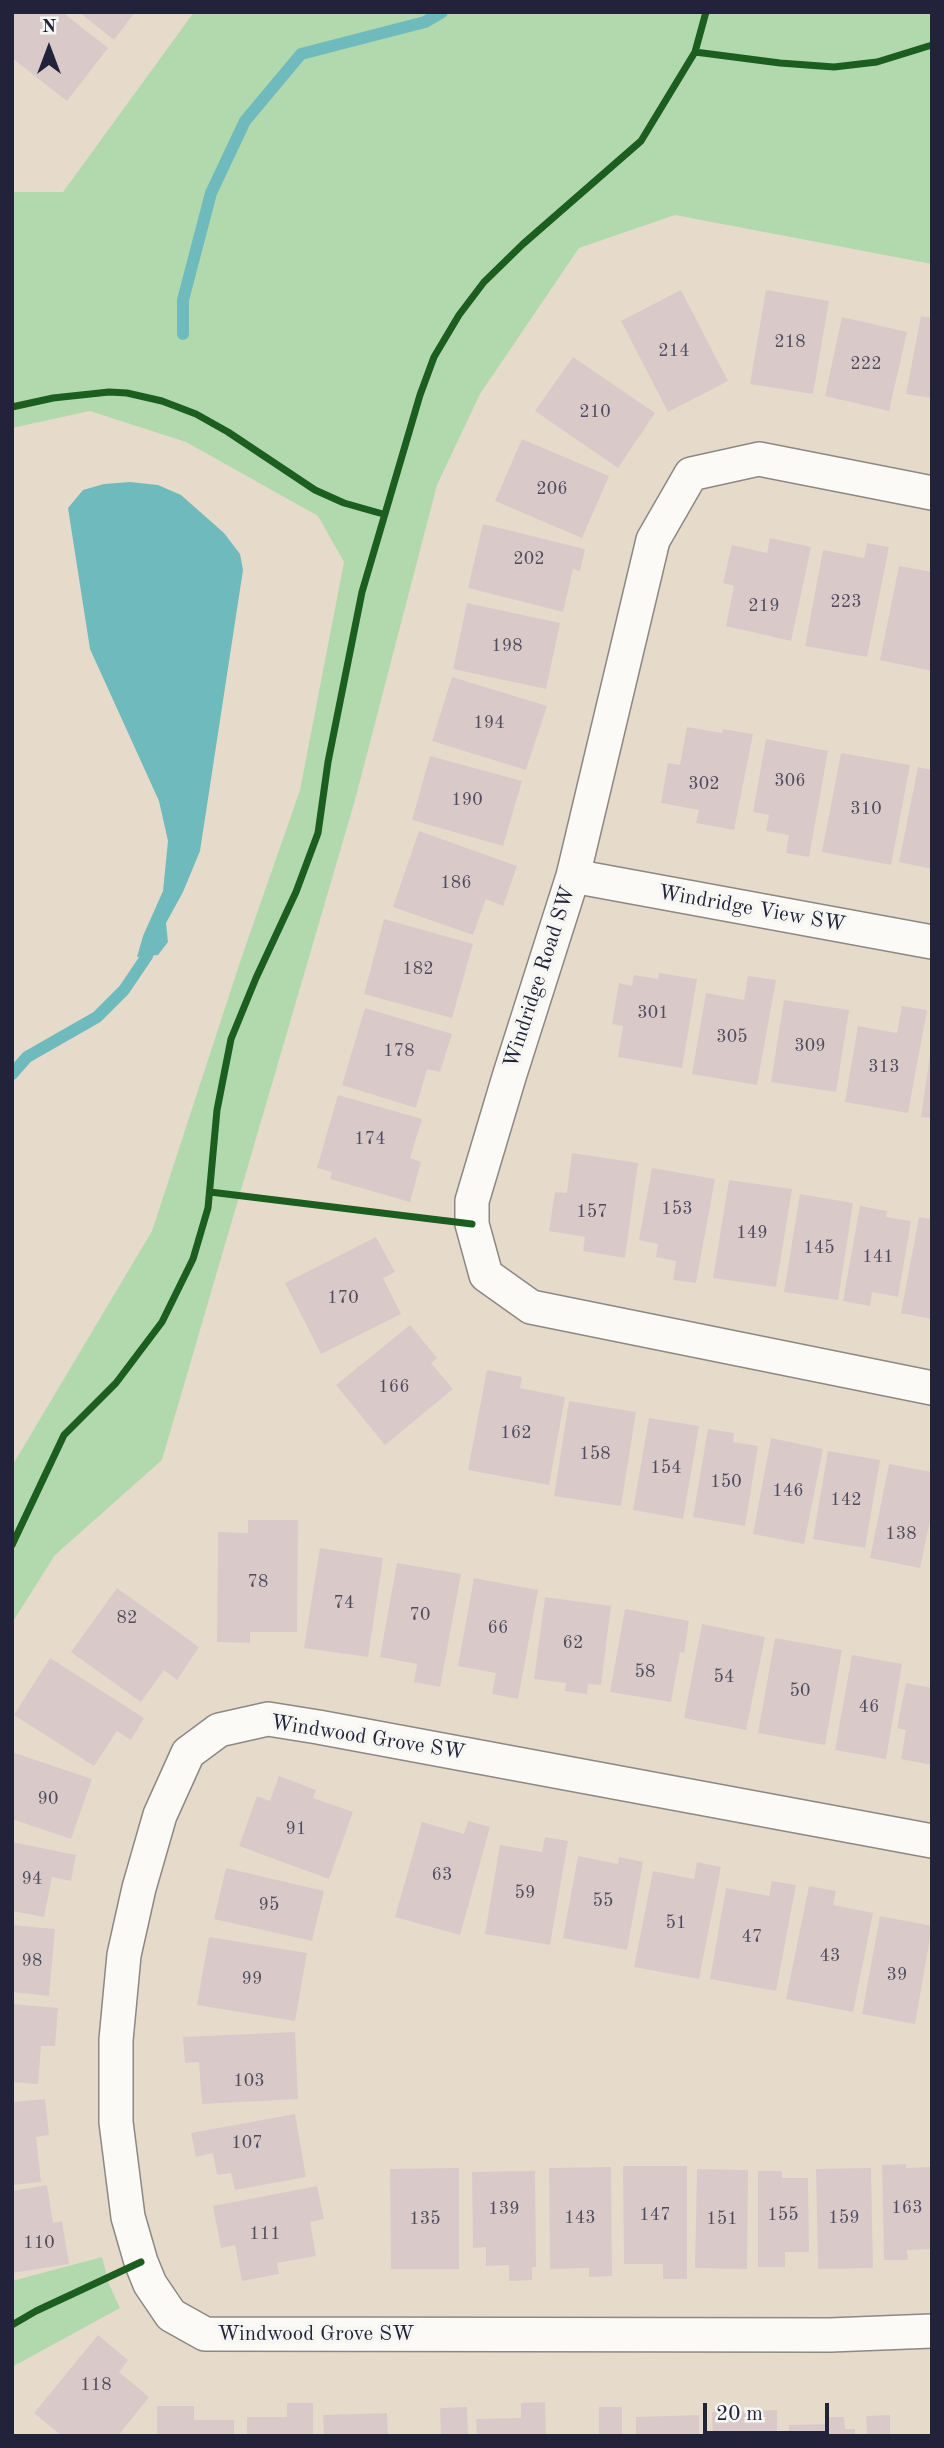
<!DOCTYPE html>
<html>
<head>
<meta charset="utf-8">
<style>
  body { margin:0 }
  #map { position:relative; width:944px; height:2448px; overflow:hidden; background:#e6dbca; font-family:"Old Standard TT",serif }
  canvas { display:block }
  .frame { position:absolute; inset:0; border:14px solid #22223b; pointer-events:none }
  .north { position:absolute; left:14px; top:14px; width:70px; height:70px; -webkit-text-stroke:5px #f6f6f2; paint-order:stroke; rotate:0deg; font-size:19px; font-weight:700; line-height:28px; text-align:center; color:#22223b }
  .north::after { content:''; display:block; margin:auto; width:24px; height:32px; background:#22223b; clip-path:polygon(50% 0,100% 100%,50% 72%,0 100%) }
  .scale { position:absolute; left:703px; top:2403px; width:126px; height:32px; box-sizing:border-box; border:4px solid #22223b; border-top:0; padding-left:9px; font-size:21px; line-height:24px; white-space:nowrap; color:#22223b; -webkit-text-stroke:5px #f6f6f2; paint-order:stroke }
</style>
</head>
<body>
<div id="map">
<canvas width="944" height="2448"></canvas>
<div class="frame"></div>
<div class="north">N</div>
<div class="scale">20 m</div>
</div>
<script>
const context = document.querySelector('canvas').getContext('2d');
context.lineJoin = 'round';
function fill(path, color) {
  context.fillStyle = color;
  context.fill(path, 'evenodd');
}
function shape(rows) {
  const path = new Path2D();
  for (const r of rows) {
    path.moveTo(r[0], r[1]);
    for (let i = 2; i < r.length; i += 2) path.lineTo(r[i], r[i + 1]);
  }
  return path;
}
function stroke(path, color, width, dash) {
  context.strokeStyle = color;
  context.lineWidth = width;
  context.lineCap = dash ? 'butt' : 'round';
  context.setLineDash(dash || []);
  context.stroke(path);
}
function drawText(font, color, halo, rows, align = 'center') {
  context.font = font + ' "Old Standard TT",serif';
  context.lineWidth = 7;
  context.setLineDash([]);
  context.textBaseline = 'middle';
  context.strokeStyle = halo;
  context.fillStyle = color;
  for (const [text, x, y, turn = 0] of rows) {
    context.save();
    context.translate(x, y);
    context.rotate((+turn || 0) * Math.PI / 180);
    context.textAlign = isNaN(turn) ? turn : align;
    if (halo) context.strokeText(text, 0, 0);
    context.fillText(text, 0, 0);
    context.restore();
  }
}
fill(shape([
  [194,12,932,12,932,264,675,215,579,248,480,394,437,485,355,800,162,1460,55,1555,12,1623,12,1466,152,1231,241,959,300,790,344,562,318,516,186,442,90,411,12,428,12,192,63,192],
  [102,2257,109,2284,120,2308,12,2367,12,2281]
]), '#b2d9ae');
fill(shape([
  [130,482,158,485,181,495,224,533,240,554,243,570,200,851,183,892,166,923,168,942,158,955,137,957,143,936,163,891,168,841,159,801,90,649,68,508,83,490,104,484]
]), '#6fbabd');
stroke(shape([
  [183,334,183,300,211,193,245,121,301,54,425,22,442,12],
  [12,1074,27,1057,97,1017,124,990,147,956,153,940]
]), '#6fbabd', 12);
fill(shape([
  [12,12,62,12,108,48,67,101,12,58],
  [79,12,135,12,114,40],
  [681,290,728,381,668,412,621,321],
  [766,290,829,301,813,394,750,384],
  [921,316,932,318,932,398,906,394],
  [842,317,907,332,889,411,825,396],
  [573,357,655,413,618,468,535,411],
  [522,439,609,476,582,538,495,501],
  [483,524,585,549,580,571,573,569,563,612,468,588],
  [770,538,811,547,791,641,726,626,734,586,723,583,732,545,767,553],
  [867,543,889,547,867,657,805,646,823,550,864,558],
  [899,566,932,572,932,671,880,660],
  [467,603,560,623,546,689,453,669],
  [452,677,547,706,526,770,432,741],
  [687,727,722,733,723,729,753,734,734,830,696,823,699,810,661,803,668,763,680,765],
  [766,739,828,751,809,857,786,853,789,835,766,831,769,815,753,812],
  [841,753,910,765,891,865,822,852],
  [430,756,522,781,503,846,412,820],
  [918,767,932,770,932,869,899,862],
  [419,831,517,866,503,906,486,899,473,935,393,907],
  [384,919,473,944,452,1018,364,994],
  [659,973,697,979,682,1068,618,1057,623,1026,612,1024,619,983,632,986,634,975,658,979],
  [748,976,776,980,757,1085,692,1074,706,993,744,1000],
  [784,1000,849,1010,836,1092,771,1082],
  [902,1006,927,1010,908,1113,845,1102,858,1026,897,1033],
  [365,1008,452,1034,440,1072,427,1069,416,1108,342,1085],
  [930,1055,932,1055,932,1118,921,1117],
  [338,1095,422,1119,410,1158,421,1162,410,1202,330,1179,332,1172,317,1168],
  [572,1153,638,1163,625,1258,583,1251,585,1237,549,1231,555,1192,567,1193],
  [652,1168,715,1179,696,1283,673,1280,676,1261,656,1257,658,1244,639,1240],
  [729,1180,792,1189,776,1287,713,1278],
  [800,1194,853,1203,838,1300,784,1292],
  [860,1206,887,1211,886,1217,911,1221,898,1297,872,1292,870,1306,843,1301],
  [919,1217,932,1219,932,1319,901,1313],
  [376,1237,395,1272,383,1278,401,1314,321,1354,285,1283],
  [410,1325,437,1358,431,1363,453,1389,385,1445,336,1385],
  [487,1370,522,1377,520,1388,565,1397,549,1485,468,1470],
  [569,1401,636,1412,621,1506,554,1496],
  [649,1418,699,1426,683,1519,633,1510],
  [708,1429,734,1433,733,1442,758,1446,745,1526,693,1517],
  [771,1438,823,1449,804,1544,753,1534],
  [828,1451,880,1460,865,1548,813,1539],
  [889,1464,932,1472,932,1511,920,1568,870,1558],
  [248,1520,298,1520,297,1632,250,1632,250,1643,217,1642,218,1532,248,1533],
  [320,1548,383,1558,368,1657,304,1648],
  [397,1563,461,1574,440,1687,414,1682,417,1664,380,1657],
  [474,1578,538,1590,518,1699,492,1694,496,1673,458,1666],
  [117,1588,199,1647,177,1680,164,1670,141,1702,71,1652],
  [545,1597,611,1606,601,1685,588,1684,587,1694,565,1691,566,1683,534,1679],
  [625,1609,689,1621,684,1653,680,1652,671,1702,610,1692],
  [702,1624,765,1637,746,1730,684,1718],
  [775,1638,842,1650,825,1745,758,1733],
  [852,1655,902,1664,886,1759,835,1750],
  [50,1658,144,1718,131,1740,117,1731,94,1766,14,1715],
  [906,1683,932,1688,932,1765,901,1759,906,1730,897,1728],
  [12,1752,92,1779,71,1839,12,1819],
  [279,1776,316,1790,313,1798,353,1812,329,1879,239,1846,257,1796,270,1801],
  [468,1821,490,1827,460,1935,395,1917,422,1822,464,1834],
  [545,1837,568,1841,550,1945,485,1934,500,1845,542,1852],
  [12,1842,76,1855,71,1881,52,1877,44,1917,12,1911],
  [578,1856,618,1864,619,1857,643,1862,627,1950,563,1938],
  [697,1862,721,1867,699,1979,634,1967,653,1871,694,1879],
  [226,1868,324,1891,312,1941,214,1919],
  [772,1881,796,1885,776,1991,710,1979,726,1888,769,1896],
  [809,1886,836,1891,833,1905,873,1913,853,2012,786,1999],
  [880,1916,932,1926,915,2024,862,2014],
  [12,1925,55,1929,49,1996,12,1992],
  [209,1937,307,1953,295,2021,197,2005],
  [12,2004,58,2008,55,2046,41,2046,38,2084,12,2082],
  [295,2032,298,2099,202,2104,199,2062,185,2063,183,2037],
  [45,2099,49,2135,36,2137,41,2182,12,2185,12,2102],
  [295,2114,306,2177,235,2190,231,2173,217,2175,213,2153,196,2157,191,2133],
  [906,2164,906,2168,932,2167,932,2249,907,2250,908,2260,884,2260,882,2165],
  [623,2166,687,2166,687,2279,663,2279,663,2264,624,2264],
  [611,2167,612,2276,589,2277,589,2268,550,2269,549,2168],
  [459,2168,459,2269,391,2269,390,2169],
  [871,2168,873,2268,818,2269,816,2169],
  [697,2169,748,2170,747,2269,695,2268],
  [535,2171,536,2267,532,2267,532,2280,509,2281,509,2265,486,2266,486,2247,473,2248,472,2172],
  [758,2171,782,2171,782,2178,808,2178,809,2252,785,2252,785,2267,758,2267],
  [47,2185,53,2223,62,2221,69,2264,12,2273,12,2191],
  [317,2186,324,2219,310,2222,316,2256,277,2263,279,2274,242,2281,235,2245,221,2248,213,2206],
  [98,2335,128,2360,119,2372,149,2397,118,2436,62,2436,34,2413],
  [545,2402,546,2436,477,2436,476,2419,521,2418,521,2403],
  [287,2403,313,2403,313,2436,247,2436,247,2417,287,2417],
  [157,2406,194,2406,194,2420,234,2420,234,2436,157,2436],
  [467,2407,468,2436,441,2436,440,2408],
  [599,2407,622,2407,622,2436,599,2436],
  [777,2410,777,2436,713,2436,712,2412],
  [387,2413,388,2436,324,2436,323,2415],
  [699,2415,699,2436,636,2436,636,2417],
  [890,2415,890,2436,867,2436,866,2416],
  [827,2417,844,2417,845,2429,855,2429,855,2436,789,2436,789,2425,827,2424]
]), '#d9cac9');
const minor = shape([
  [932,493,759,459,691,474,653,540,573,876,509,1077,472,1201,472,1224,486,1275,531,1307,932,1388],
  [573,876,932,942],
  [932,1841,318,1727,268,1719,219,1730,188,1753,160,1815,139,1888,124,1955,116,2040,116,2122,128,2217,141,2262,150,2284,171,2315,205,2334,830,2335,932,2331]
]);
stroke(minor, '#8d8883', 36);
stroke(minor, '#fbfaf7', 33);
stroke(shape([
  [695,52,780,63,834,67,877,62,932,45],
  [12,407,53,398,109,392,127,393,162,401,196,414,228,432,315,490,344,503,383,514],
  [210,1192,472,1224],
  [12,1545,64,1435,116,1383,162,1322,193,1259,208,1208,217,1110,231,1039,256,978,296,892,318,833,328,762,362,592,420,395,434,357,459,315,484,282,523,244,641,141,695,52,706,12],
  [12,2325,36,2311,141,2262]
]), '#1b5e20', 7);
drawText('18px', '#504c5e', null, [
  ["218",790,342],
  ["214",674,351],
  ["222",866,364],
  ["210",595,412],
  ["206",552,489],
  ["202",529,559],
  ["223",846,602],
  ["219",764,606],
  ["198",507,646],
  ["194",489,723],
  ["306",790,781],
  ["302",704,784],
  ["190",467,800],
  ["310",866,809],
  ["186",456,883],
  ["182",418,969],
  ["301",653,1013],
  ["305",732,1037],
  ["309",810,1046],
  ["178",399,1051],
  ["313",884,1067],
  ["174",370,1139],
  ["153",677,1209],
  ["157",592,1212],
  ["149",752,1233],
  ["145",819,1248],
  ["141",878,1257],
  ["170",343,1298],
  ["166",394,1387],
  ["162",516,1433],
  ["158",595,1454],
  ["154",666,1468],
  ["150",726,1482],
  ["146",788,1491],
  ["142",846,1500],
  ["138",901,1534],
  ["78",258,1582],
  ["74",344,1603],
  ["70",420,1615],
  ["82",127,1618],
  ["66",498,1628],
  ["62",573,1643],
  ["58",645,1672],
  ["54",724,1677],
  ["50",800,1691],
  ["46",869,1707],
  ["90",48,1799],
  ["91",296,1829],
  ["63",442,1875],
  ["94",32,1879],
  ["59",525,1893],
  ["55",603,1901],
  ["95",269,1905],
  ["51",676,1923],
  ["47",752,1937],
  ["43",830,1956],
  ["98",32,1961],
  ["39",897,1975],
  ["99",252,1979],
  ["103",249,2081],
  ["107",247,2143],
  ["163",907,2208],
  ["139",504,2209],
  ["147",655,2215],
  ["155",783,2215],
  ["143",580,2218],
  ["159",844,2218],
  ["135",425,2219],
  ["151",722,2219],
  ["111",265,2234],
  ["110",39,2243],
  ["118",96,2385]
]);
drawText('21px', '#22223b', '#f6f6f2', [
  ["Windridge View SW",752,909,10],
  ["Windridge Road SW",540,977,-72],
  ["Windwood Grove SW",368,1738,9],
  ["Windwood Grove SW",316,2334]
]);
</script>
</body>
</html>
